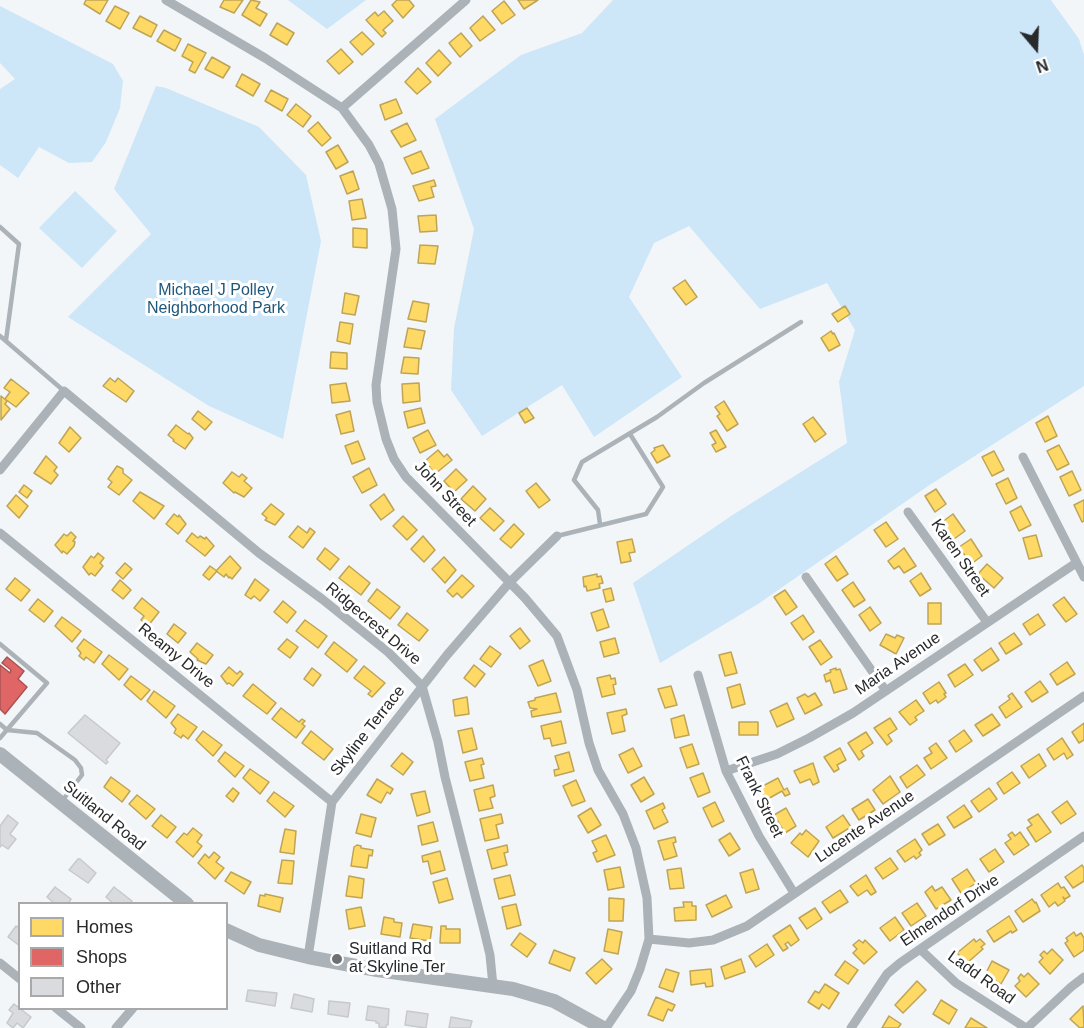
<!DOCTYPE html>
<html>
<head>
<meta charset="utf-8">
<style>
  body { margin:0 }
  #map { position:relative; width:1084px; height:1028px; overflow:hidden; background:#f2f6f9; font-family:Arial,sans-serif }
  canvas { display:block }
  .legend { position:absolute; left:18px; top:902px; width:210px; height:108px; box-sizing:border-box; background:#fff; border:2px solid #a9a9aa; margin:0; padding:8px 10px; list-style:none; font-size:18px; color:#27292b }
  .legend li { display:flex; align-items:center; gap:12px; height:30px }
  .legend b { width:30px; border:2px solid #a9a9aa }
  .north { position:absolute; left:1006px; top:18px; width:60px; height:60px; -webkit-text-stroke:4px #fff; paint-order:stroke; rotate:161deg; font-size:16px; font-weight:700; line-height:24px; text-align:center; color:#27292b }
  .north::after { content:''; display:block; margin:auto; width:21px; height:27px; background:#27292b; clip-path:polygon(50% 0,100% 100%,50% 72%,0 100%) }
</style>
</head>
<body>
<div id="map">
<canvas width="1084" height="1028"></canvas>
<ul class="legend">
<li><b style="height:16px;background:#ffd966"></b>Homes</li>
<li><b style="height:16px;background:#e06666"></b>Shops</li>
<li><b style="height:16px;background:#d9dbde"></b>Other</li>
</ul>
<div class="north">N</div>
</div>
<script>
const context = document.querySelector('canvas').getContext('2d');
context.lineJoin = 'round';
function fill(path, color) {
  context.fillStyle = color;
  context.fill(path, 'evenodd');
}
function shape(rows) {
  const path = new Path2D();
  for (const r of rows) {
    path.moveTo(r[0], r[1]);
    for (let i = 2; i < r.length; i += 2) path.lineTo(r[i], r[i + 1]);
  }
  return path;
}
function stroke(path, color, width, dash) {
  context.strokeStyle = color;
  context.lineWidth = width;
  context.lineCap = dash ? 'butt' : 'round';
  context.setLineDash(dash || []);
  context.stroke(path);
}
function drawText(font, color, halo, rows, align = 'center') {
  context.font = font + ' Arial,sans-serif';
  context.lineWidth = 6;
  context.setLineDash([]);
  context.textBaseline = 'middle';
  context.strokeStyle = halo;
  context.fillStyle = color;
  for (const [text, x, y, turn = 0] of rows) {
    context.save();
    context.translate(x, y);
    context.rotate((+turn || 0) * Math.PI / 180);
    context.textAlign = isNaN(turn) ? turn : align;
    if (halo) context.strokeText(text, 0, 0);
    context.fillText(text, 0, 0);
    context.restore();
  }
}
fill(shape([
  [288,0,366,0,327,29],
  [613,0,1051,0,1079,39,1084,55,1084,386,928,486,758,604,660,663,633,583,731,516,847,443,839,382,855,330,827,283,760,309,689,226,654,243,629,297,682,377,594,437,562,385,482,436,451,390,454,328,474,229,435,119,521,55,582,33],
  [0,6,113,64,123,81,120,108,106,142,92,162,69,163,39,147,18,178,0,165,0,89,15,79,0,63],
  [156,86,166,88,259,127,306,175,321,241,283,439,209,406,68,317,151,234,114,189],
  [75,191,117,231,82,268,39,228]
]), '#cde6f8');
const homes = shape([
  [86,0,108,0,100,14,84,4,86,0],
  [224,0,243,0,234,13,220,7,224,0],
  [251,0,260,2,256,8,267,14,260,26,242,15,251,0],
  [397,0,409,0,414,6,403,18,392,5,397,0],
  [518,0,538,0,524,9,518,0],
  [504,1,515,15,502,24,492,11,504,1],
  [115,6,129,13,120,29,106,21,115,6],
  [384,11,393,21,383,30,386,33,382,37,366,20,375,12,378,16,384,11],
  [140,16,157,25,151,37,133,28,140,16],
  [483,16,495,30,480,41,470,28,483,16],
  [277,23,294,33,287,45,270,35,277,23],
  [164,30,181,39,175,51,157,41,164,30],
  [362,32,374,44,362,55,350,42,362,32],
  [461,33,472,46,460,57,449,43,461,33],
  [188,44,206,53,195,73,189,70,193,62,182,56,188,44],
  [341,49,353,62,339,74,327,61,341,49],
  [439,50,451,63,438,76,426,63,439,50],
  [212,57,230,67,223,78,205,69,212,57],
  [418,68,431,82,417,94,405,82,418,68],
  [242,74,260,84,253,96,236,86,242,74],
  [271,90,288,99,282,111,265,101,271,90],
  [396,99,402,113,385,120,380,105,396,99],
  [296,104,311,116,303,127,287,115,296,104],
  [318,122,331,138,322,146,308,131,318,122],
  [407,123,416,140,401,147,391,131,407,123],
  [338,145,348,162,336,169,326,152,338,145],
  [421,151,429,168,412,174,404,158,421,151],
  [353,171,359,189,347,194,340,176,353,171],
  [434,180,436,186,431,187,434,197,419,201,413,186,434,180],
  [362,199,366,218,352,220,349,201,362,199],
  [436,215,437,231,420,232,418,216,436,215],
  [353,228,367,229,367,248,353,247,353,228],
  [420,245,438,246,435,264,418,263,420,245],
  [685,280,697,297,686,305,673,288,685,280],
  [345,293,359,296,355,315,342,313,345,293],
  [413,301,429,304,426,322,408,319,413,301],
  [845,306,850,314,838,322,832,314,845,306],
  [340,322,353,324,350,344,337,341,340,322],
  [408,328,425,331,421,349,404,347,408,328],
  [831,331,833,334,834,333,840,345,829,351,821,338,831,331],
  [331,352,347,353,347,369,330,368,331,352],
  [404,357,419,358,418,374,401,373,404,357],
  [110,378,115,382,118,378,134,391,126,402,103,386,110,378],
  [11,379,29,393,16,407,5,399,10,392,4,388,11,379],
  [346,383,350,401,332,403,330,385,346,383],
  [419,383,420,401,403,403,402,384,419,383],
  [1,396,7,401,5,404,10,409,1,420,1,396],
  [724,401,738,424,727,431,717,416,720,414,715,407,724,401],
  [421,408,425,423,408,428,404,412,421,408],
  [527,408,534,418,525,423,519,413,527,408],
  [198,411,212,422,205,430,192,419,198,411],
  [350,411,354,431,341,434,336,415,350,411],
  [1048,416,1057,436,1045,442,1036,423,1048,416],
  [813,417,826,434,815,442,803,424,813,417],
  [176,425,188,434,189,433,193,438,185,449,173,441,174,440,168,435,176,425],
  [70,427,81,438,69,452,59,443,70,427],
  [428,430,436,445,420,453,413,438,428,430],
  [716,430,726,447,716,452,712,445,716,443,710,433,716,430],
  [358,441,365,459,352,464,345,446,358,441],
  [663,445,670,456,657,463,651,453,655,450,654,448,663,445],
  [1059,445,1069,464,1057,470,1047,451,1059,445],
  [438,450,444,457,447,454,452,460,435,474,425,461,438,450],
  [994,451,1004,470,992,476,982,457,994,451],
  [46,456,57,467,54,471,58,475,51,484,34,473,46,456],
  [117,466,123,469,123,473,132,480,119,495,108,487,112,482,108,479,117,466],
  [369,468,377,485,362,493,353,477,369,468],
  [456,469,467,480,454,492,444,481,456,469],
  [1072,471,1081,490,1069,496,1060,477,1072,471],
  [232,472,239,477,242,474,247,478,244,481,252,488,244,497,235,492,234,493,223,483,232,472],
  [1008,478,1017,498,1006,504,996,484,1008,478],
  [536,483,550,500,539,508,526,491,536,483],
  [24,485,32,491,27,498,19,492,24,485],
  [473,486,486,499,475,511,461,499,473,486],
  [936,489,946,504,935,512,925,496,936,489],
  [140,492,164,506,154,519,133,501,140,492],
  [384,494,394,510,381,520,370,505,384,494],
  [16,495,28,506,19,518,7,506,16,495],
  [1084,500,1084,521,1082,522,1074,505,1084,500],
  [271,504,284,514,275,525,265,520,267,518,262,514,271,504],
  [1021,506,1031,525,1019,531,1010,512,1021,506],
  [490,508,504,521,494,531,480,518,490,508],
  [174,514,178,517,179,515,186,524,178,534,166,524,174,514],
  [953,514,965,531,954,539,942,522,953,514],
  [403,516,417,530,407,540,393,526,403,516],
  [886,522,898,539,886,547,874,530,886,522],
  [514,524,524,534,511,548,500,539,514,524],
  [298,526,307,533,310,528,315,532,303,548,289,537,298,526],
  [71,532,76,537,73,541,75,542,74,546,67,554,63,551,62,553,55,545,64,534,67,536,71,532],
  [192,533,198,538,200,536,205,539,206,537,214,546,205,556,186,541,192,533],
  [1036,535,1042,556,1029,559,1023,538,1036,535],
  [423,536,435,550,424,562,411,549,423,536],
  [632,539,635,552,629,553,631,561,621,563,617,542,632,539],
  [971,539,982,556,971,564,959,547,971,539],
  [325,548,339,559,330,570,317,559,325,548],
  [904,548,916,566,904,573,899,566,894,569,888,561,904,548],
  [98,553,104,558,100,563,103,566,95,576,91,573,89,575,83,567,91,556,94,558,98,553],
  [230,556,241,568,232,579,230,577,229,578,226,574,224,577,216,571,230,556],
  [836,556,848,574,837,581,825,564,836,556],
  [444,557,456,570,445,583,432,569,444,557],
  [125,563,132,569,123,579,116,573,125,563],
  [987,564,1003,578,994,588,978,574,987,564],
  [210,566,217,571,209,580,203,575,210,566],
  [349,566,370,583,361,595,339,578,349,566],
  [921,573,931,589,920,596,910,581,921,573],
  [597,574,597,577,601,576,603,583,599,584,600,588,587,591,586,586,584,587,583,577,597,574],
  [462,575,474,586,462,598,457,593,453,597,447,591,462,575],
  [15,578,30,590,21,601,6,589,15,578],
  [255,579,269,590,260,601,254,596,251,599,245,595,255,579],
  [120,580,131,590,123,599,112,590,120,580],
  [853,582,865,600,854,607,842,590,853,582],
  [611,588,614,600,606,602,603,590,611,588],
  [377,589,400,607,390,619,368,601,377,589],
  [785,590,797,607,786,615,774,597,785,590],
  [1064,597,1077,614,1066,622,1053,605,1064,597],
  [142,598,159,612,148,626,141,620,144,616,134,608,142,598],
  [38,599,53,611,44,622,29,610,38,599],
  [283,601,296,612,287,623,274,612,283,601],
  [928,603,941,603,941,624,928,624,928,603],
  [870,607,881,623,870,631,859,615,870,607],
  [603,609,609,627,597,631,591,613,603,609],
  [407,613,428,630,419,641,398,625,407,613],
  [1038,614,1045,625,1030,635,1023,624,1038,614],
  [803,615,814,632,803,640,791,623,803,615],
  [62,617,81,631,72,642,55,626,62,617],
  [305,620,327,636,318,648,296,631,305,620],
  [174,624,186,633,178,643,167,634,174,624],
  [520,628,530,641,520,649,510,636,520,628],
  [1014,633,1022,644,1006,654,999,643,1014,633],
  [886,634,895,638,897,635,904,638,896,654,880,645,886,634],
  [615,638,619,653,604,657,600,642,615,638],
  [84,639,102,652,94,663,86,657,84,660,79,656,81,653,77,648,84,639],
  [287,639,298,647,290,658,278,649,287,639],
  [820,640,832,657,821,665,809,647,820,640],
  [334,642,357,660,347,672,325,654,334,642],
  [197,643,213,655,206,664,197,660,198,659,190,652,197,643],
  [490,646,501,654,491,667,480,659,490,646],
  [991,648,999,660,982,671,974,660,991,648],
  [731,652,737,673,725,676,719,655,731,652],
  [109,655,128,669,119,680,102,664,109,655],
  [543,660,551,681,538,686,529,666,543,660],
  [1067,662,1075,674,1057,685,1050,674,1067,662],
  [965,664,973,675,955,687,948,675,965,664],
  [474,665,485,674,475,687,464,678,474,665],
  [364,666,385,683,372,697,368,694,371,691,354,678,364,666],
  [229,667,237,674,240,671,243,674,233,686,229,683,227,684,221,676,229,667],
  [312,668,321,675,313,686,304,679,312,668],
  [836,668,836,670,840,669,847,689,834,693,830,680,826,682,824,675,831,672,830,670,836,668],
  [610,675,611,679,615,678,616,684,613,685,615,694,602,697,597,678,610,675],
  [131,676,150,690,141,700,124,685,131,676],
  [1040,681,1048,692,1032,702,1025,692,1040,681],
  [939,682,946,693,944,694,946,697,938,703,936,700,930,704,923,693,939,682],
  [253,684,276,703,267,714,243,696,253,684],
  [740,684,745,704,732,708,727,688,740,684],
  [671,686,677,705,665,708,658,689,671,686],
  [154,691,175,706,166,718,147,701,154,691],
  [556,693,561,712,532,717,531,711,537,709,530,708,528,702,535,700,535,698,556,693],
  [815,693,822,705,805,714,797,698,805,694,808,697,815,693],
  [1012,693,1022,707,1006,718,999,707,1010,699,1008,696,1012,693],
  [467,697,469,714,455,716,453,700,467,697],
  [916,700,924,711,915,717,917,720,910,725,899,712,916,700],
  [787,703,794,719,777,727,770,711,787,703],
  [281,708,299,722,302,719,305,721,302,724,305,726,296,738,272,719,281,708],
  [626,709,627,714,622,716,625,731,612,734,607,713,626,709],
  [178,714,197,727,188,739,183,735,181,738,174,733,176,729,171,723,178,714],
  [992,714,1000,725,983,736,975,725,992,714],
  [684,715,689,735,675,738,671,719,684,715],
  [890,718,897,729,888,735,892,741,887,745,874,728,890,718],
  [561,721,566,743,552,746,550,738,544,739,541,726,561,721],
  [739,722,758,722,758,735,739,735,739,722],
  [1084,723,1084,740,1079,743,1072,732,1084,723],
  [472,728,477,749,463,753,458,731,472,728],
  [964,730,972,741,956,752,949,741,964,730],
  [203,731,222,745,213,756,196,740,203,731],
  [311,731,333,749,324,760,302,743,311,731],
  [866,732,873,743,861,751,864,756,859,760,848,743,866,732],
  [1062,738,1073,755,1067,759,1064,753,1054,760,1047,749,1062,738],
  [936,743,947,758,931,769,924,758,932,753,929,748,936,743],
  [692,744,699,764,687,768,680,748,692,744],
  [633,748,642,766,628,773,619,755,633,748],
  [840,748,846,760,837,765,839,769,834,772,824,757,840,748],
  [225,752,244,766,235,777,218,761,225,752],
  [569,752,574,771,555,776,554,770,559,769,555,756,569,752],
  [402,753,413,762,403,775,391,766,402,753],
  [1039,754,1046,766,1029,778,1021,766,1039,754],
  [482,758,484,764,481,765,484,778,470,781,465,762,482,758],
  [813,763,819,782,813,785,810,779,800,783,794,771,813,763],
  [917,765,925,775,907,788,900,777,917,765],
  [250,769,269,782,260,794,243,778,250,769],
  [1012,772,1020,783,1004,794,997,783,1012,772],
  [703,773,710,792,698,797,690,778,703,773],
  [890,776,900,792,883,804,873,790,890,776],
  [111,777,130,791,122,802,104,787,111,777],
  [644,777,654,794,641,802,631,785,644,777],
  [778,778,784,790,787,788,790,794,785,796,782,791,766,800,759,788,778,778],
  [377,779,393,789,390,794,387,792,381,803,367,795,377,779],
  [576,780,585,801,572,806,563,786,576,780],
  [493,785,495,796,490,798,493,808,479,811,474,790,493,785],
  [233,788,239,793,233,802,226,796,233,788],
  [989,788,997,799,979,812,971,801,989,788],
  [425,791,430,812,417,816,411,794,425,791],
  [274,792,294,806,285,817,267,801,274,792],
  [137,795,155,809,146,819,129,804,137,795],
  [868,799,875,810,859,820,852,809,868,799],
  [1067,801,1076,814,1061,824,1052,812,1067,801],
  [715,802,724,821,712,827,703,808,715,802],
  [663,803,665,808,662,810,668,822,654,829,646,811,663,803],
  [964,805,972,817,954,828,947,817,964,805],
  [591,808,601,825,588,833,578,816,591,808],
  [786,808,796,826,785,833,774,815,786,808],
  [361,814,376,818,371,837,356,833,361,814],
  [501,814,503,823,496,825,499,838,485,841,480,819,501,814],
  [1038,814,1051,832,1036,842,1027,828,1032,825,1028,820,1038,814],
  [161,815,176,827,167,838,152,826,161,815],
  [843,815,851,827,833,838,826,827,843,815],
  [433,822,438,841,422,845,418,826,433,822],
  [938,824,945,835,929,845,922,834,938,824],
  [193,828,202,835,197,842,202,846,193,857,176,842,184,833,187,835,193,828],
  [285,829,296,831,294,854,280,852,285,829],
  [806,830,819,841,808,857,791,843,800,833,802,835,806,830],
  [1012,832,1015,836,1020,832,1029,845,1014,855,1005,843,1011,839,1008,835,1012,832],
  [730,833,740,849,729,856,719,840,730,833],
  [606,835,615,855,597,862,593,853,597,851,592,841,606,835],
  [675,837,676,842,673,843,677,856,664,860,658,841,675,837],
  [915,839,922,850,919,853,921,855,916,859,914,856,905,862,897,851,915,839],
  [357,845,361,846,361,848,373,850,372,856,369,855,367,868,351,866,354,847,357,845],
  [507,845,508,852,504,853,507,865,492,869,487,850,507,845],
  [995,849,1004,862,989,872,980,859,995,849],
  [440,851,445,870,431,874,428,861,423,862,422,856,440,851],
  [214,852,220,857,216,862,224,868,215,879,198,863,205,854,209,858,214,852],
  [890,858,898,869,883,879,875,868,890,858],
  [282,860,294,861,292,884,278,883,282,860],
  [1082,865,1084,868,1084,881,1073,888,1065,877,1082,865],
  [620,867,624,887,608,890,604,870,620,867],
  [681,868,684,888,670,889,667,870,681,868],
  [753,869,759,889,746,893,740,873,753,869],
  [967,869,976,883,961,893,952,879,967,869],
  [231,872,251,882,244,894,225,881,231,872],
  [510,875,515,895,499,899,494,879,510,875],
  [866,875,876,892,871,895,867,890,858,896,850,886,866,875],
  [349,876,364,879,362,898,346,896,349,876],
  [447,878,453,899,439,903,433,882,447,878],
  [1058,883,1061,888,1064,887,1070,896,1065,899,1063,897,1065,901,1058,906,1055,902,1049,907,1041,895,1058,883],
  [932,886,935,891,942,887,951,900,936,909,925,892,932,886],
  [840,890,848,902,830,913,822,902,840,890],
  [265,894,283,898,280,912,258,906,260,895,265,896,265,894],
  [726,895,732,907,712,917,706,905,726,895],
  [609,898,624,899,623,921,609,921,609,898],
  [1032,899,1035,903,1036,902,1040,911,1023,922,1015,911,1032,899],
  [683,902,692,902,692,906,696,906,696,920,675,921,674,908,684,907,683,902],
  [917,903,926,916,911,926,902,913,917,903],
  [516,904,521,925,507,929,502,907,516,904],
  [361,907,365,926,349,929,346,910,361,907],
  [815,908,822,919,807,929,799,918,815,908],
  [1009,916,1017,930,1012,933,1011,931,994,942,987,931,1009,916],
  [384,917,394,919,394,922,402,923,400,937,381,934,384,917],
  [895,917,904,930,890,941,880,928,895,917],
  [413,924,432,927,430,941,410,938,413,924],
  [790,925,799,940,791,946,788,942,785,944,788,948,783,951,773,936,790,925],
  [441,926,446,926,446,929,460,929,460,943,440,943,441,926],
  [608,929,622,932,618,954,604,951,608,929],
  [1074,932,1076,936,1081,933,1084,938,1084,950,1074,957,1065,943,1068,941,1066,938,1074,932],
  [520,933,536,944,527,957,511,945,520,933],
  [974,939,976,942,980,939,985,944,981,947,983,949,967,963,957,953,974,939],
  [859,940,863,943,865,940,877,952,864,964,853,953,857,949,853,945,859,940],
  [767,944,774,955,756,967,749,956,767,944],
  [1052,949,1063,960,1050,974,1039,962,1043,958,1040,955,1044,951,1047,954,1052,949],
  [554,950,575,958,570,971,549,963,554,950],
  [602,959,612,969,596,984,586,973,602,959],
  [741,959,745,972,725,979,721,967,741,959],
  [845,961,858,970,848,984,835,975,845,961],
  [992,961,1009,970,1001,984,985,975,992,961],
  [666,969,679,973,673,992,659,987,666,969],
  [711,969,713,986,706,987,705,983,691,985,690,971,711,969],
  [1028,973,1039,984,1026,997,1015,986,1020,981,1018,978,1021,974,1024,977,1028,973],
  [917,981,926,990,903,1013,895,1005,917,981],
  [825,984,839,993,829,1009,822,1004,819,1009,808,1002,815,991,819,993,825,984],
  [656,997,675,1005,672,1011,668,1009,663,1021,648,1015,656,997],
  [941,1000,957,1010,949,1024,933,1014,941,1000],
  [1083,1006,1084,1027,1080,1028,1070,1019,1083,1006],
  [889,1016,901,1024,898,1028,882,1028,889,1016],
  [971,1018,987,1028,965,1028,971,1018]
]);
fill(homes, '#ffd966');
stroke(homes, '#bea454', 1.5);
const shops = shape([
  [7,657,24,671,18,679,27,687,5,714,0,709,0,665,10,673,11,670,2,663,7,657]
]);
fill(shops, '#e06666');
stroke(shops, '#a85454', 1.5);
const building = shape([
  [85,715,120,743,106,760,108,762,106,764,68,733,85,715],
  [8,815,18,823,10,834,16,839,8,849,2,845,0,847,0,826,8,815],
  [78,859,80,859,96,873,88,883,69,870,78,859],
  [55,887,71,899,68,904,55,904,47,897,55,887],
  [114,887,132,901,130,904,114,904,106,897,114,887],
  [16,926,20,928,20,946,8,937,16,926],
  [248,990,277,993,275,1006,246,1001,248,990],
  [294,994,314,999,312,1012,291,1008,294,994],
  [329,1001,350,1003,348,1017,328,1014,329,1001],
  [14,1004,31,1017,23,1028,17,1023,13,1028,7,1023,13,1013,9,1010,14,1004],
  [368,1006,389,1009,388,1025,386,1025,386,1028,379,1027,379,1023,376,1023,376,1021,366,1020,368,1006],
  [407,1011,428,1014,426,1028,405,1025,407,1011],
  [451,1017,472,1021,470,1028,449,1028,451,1017]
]);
fill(building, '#d9dbde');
stroke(building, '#c7c9cc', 1.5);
stroke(shape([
  [0,227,19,244,6,340],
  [0,336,64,391],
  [600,524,598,510,574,480,582,462,657,417,704,383,801,322],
  [557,536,646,514,663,487,630,434],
  [0,644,47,683,0,738],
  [0,724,7,730,37,733,75,760,81,768,82,775,62,801]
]), '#acb3b8', 4.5);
stroke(shape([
  [166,0,265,58,342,108,369,145,379,164,392,209,396,249,376,385,377,402,386,439,394,459,406,477,525,598,557,636,577,690,589,743,598,770,623,814,636,848,647,898,649,939,640,969,631,991,606,1028],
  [342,108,466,0],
  [1023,457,1084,577],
  [0,470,64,391,259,553,322,599,388,652,422,686,438,742,445,777,483,926,490,955,493,986],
  [908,512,987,622],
  [0,533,332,802],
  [806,577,886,691],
  [698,675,726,771,759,836,794,893],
  [726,771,777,754,809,738,853,713,1076,563],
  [649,939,689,943,713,940,747,926,1084,696],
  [921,950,956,983,1026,1028],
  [308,957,332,802,447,655,509,583,557,536],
  [0,963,20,979],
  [56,1008,81,1028],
  [116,1028,133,1008],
  [851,1028,887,974,900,963,1084,836],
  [1027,1028,1071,987,1084,977]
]), '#acb3b8', 9);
stroke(shape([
  [0,754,187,904],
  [226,930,259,945,308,957,377,970,513,989,554,1001,603,1028]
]), '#abb2b8', 14);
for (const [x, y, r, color] of [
  [337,959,6,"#6e7173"]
]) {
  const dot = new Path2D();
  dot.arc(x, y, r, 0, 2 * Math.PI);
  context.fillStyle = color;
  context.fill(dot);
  stroke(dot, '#fff', 2);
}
drawText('16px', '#1f577b', '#fff', [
  ["Michael J Polley",216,291],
  ["Neighborhood Park",216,309]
]);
drawText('16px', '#27292b', '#fff', [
  ["John Street",445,494,47],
  ["Karen Street",960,558,55],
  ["Ridgecrest Drive",373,624,40],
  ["Reamy Drive",176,656,39],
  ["Maria Avenue",898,664,-34],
  ["Skyline Terrace",368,731,-52],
  ["Frank Street",759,797,64],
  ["Suitland Road",104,816,39],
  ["Lucente Avenue",865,827,-34],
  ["Elmendorf Drive",950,911,-34],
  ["Ladd Road",981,978,36]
]);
drawText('16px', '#27292b', '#fff', [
  ["Suitland Rd",349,950],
  ["at Skyline Ter",349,968]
], 'left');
</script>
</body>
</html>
